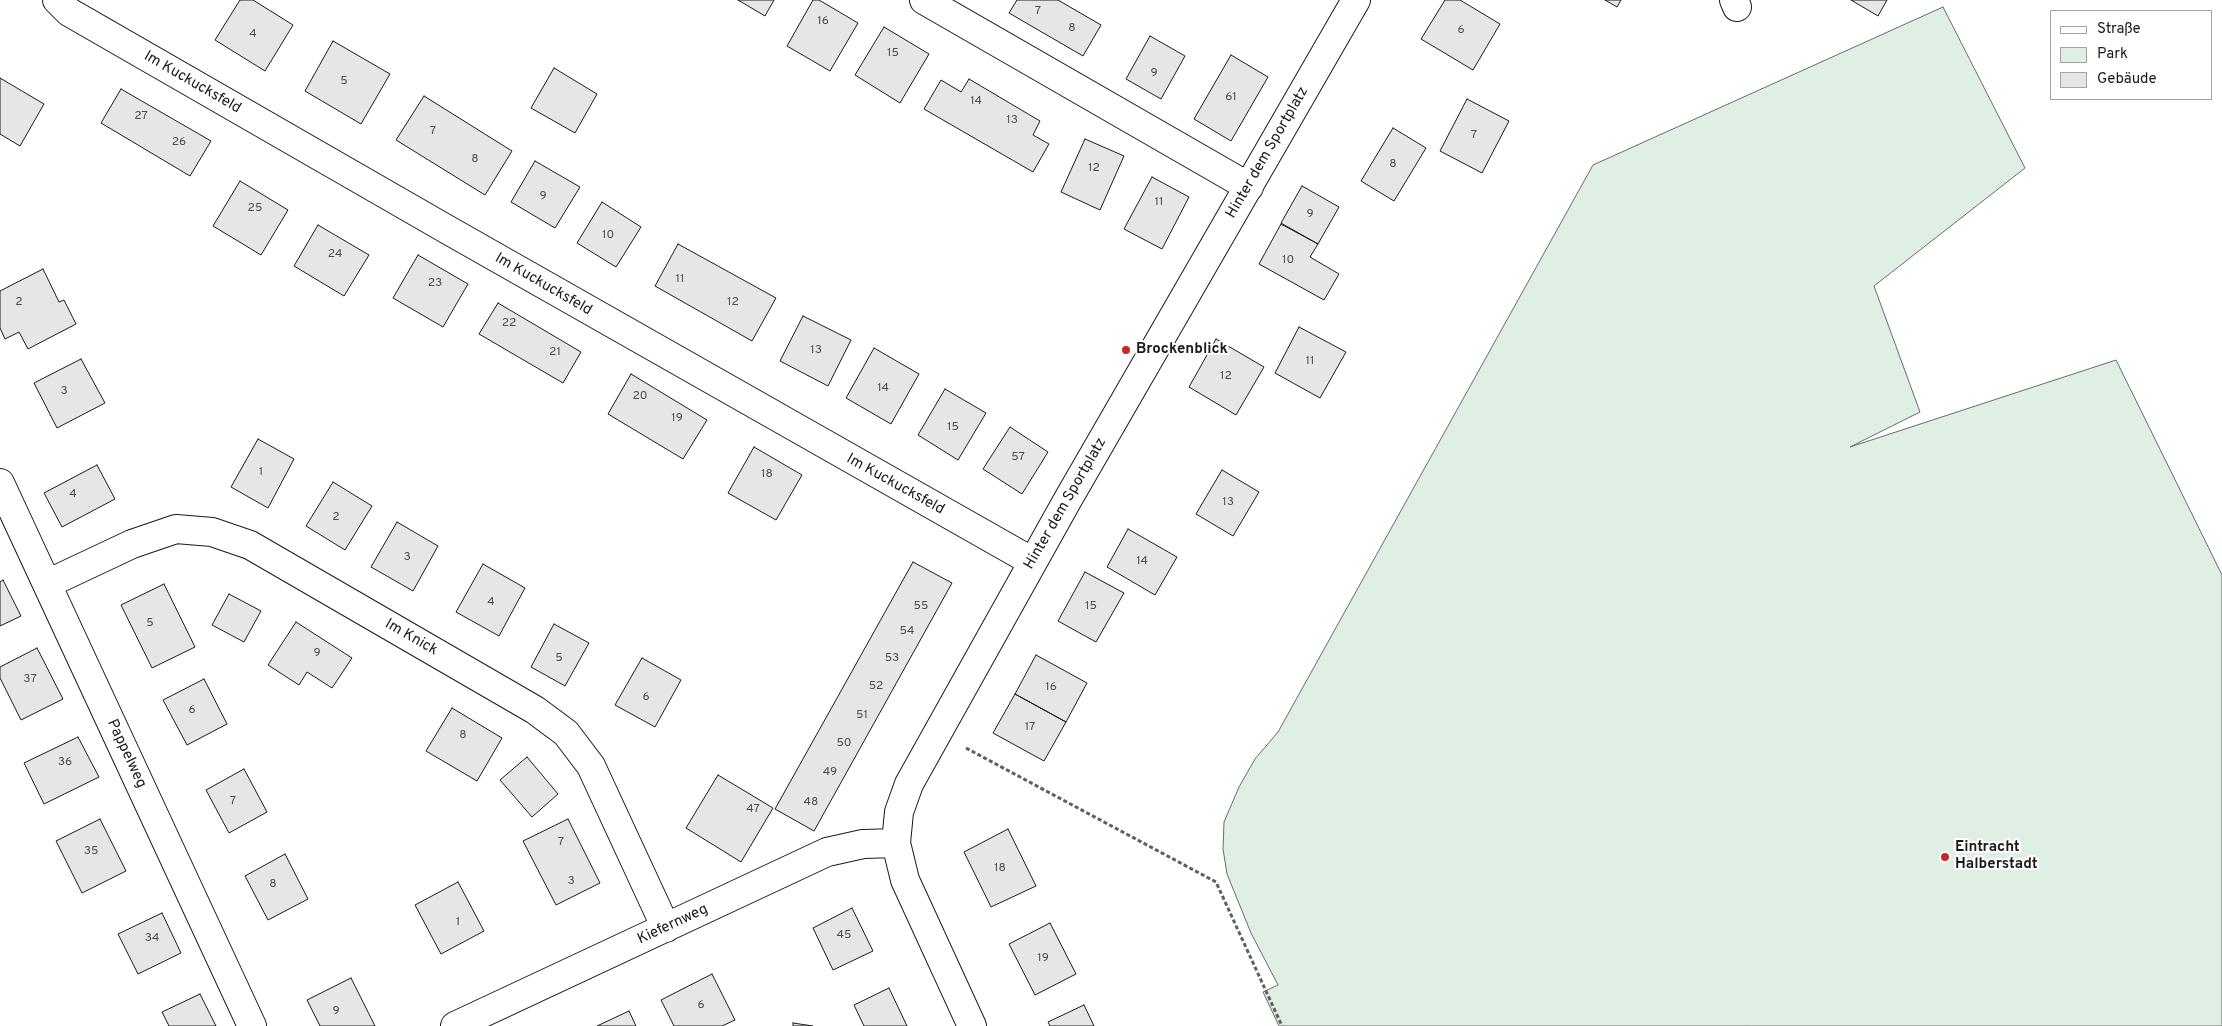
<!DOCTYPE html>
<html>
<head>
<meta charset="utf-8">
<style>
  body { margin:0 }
  #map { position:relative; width:2222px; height:1026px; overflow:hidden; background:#fff; font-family:Overpass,sans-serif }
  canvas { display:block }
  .legend { position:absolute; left:2050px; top:10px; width:162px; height:90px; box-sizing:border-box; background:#fff; border:1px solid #a3a3a3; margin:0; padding:6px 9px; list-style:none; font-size:15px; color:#1a1a1a }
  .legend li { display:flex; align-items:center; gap:10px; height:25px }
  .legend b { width:25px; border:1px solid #a3a3a3 }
</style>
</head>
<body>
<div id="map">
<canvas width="2222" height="1026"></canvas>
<ul class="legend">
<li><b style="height:6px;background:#fff"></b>Straße</li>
<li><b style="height:14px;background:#e0efe3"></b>Park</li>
<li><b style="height:14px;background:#e6e6e6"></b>Gebäude</li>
</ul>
</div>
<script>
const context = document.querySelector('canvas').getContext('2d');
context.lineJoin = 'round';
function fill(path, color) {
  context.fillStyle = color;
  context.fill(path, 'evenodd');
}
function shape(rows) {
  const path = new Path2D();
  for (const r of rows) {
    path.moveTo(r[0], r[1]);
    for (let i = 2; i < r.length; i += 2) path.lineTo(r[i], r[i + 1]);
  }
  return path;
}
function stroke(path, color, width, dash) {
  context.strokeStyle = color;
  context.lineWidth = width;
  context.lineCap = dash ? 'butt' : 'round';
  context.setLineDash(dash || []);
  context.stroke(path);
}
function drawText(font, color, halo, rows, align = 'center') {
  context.font = font + ' Overpass,sans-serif';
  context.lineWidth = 4;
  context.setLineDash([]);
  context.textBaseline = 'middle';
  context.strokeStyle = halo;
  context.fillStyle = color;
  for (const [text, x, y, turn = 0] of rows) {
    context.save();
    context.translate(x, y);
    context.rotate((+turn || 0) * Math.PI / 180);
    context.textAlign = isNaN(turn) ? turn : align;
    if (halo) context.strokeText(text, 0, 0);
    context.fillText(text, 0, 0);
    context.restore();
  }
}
const green = shape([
  [1943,7,2025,168,1874,286,1920,412,1850,447,2116,360,2222,575,2222,1026,1279,1026,1263,992,1278,985,1251,933,1227,874,1223,849,1224,822,1239,787,1255,759,1278,732,1593,165,1943,7]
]);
fill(green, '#e0efe3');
stroke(green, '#6a6a6a', 1);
const building = shape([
  [240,0,253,0,293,25,265,71,215,40,240,0],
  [738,0,774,0,765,16,738,0],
  [813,0,819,0,858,23,830,71,787,46,813,0],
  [1017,0,1058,0,1101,25,1083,56,1009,13,1017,0],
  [1445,0,1460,0,1500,24,1473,70,1421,39,1445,0],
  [1605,0,1621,0,1617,7,1605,0],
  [1851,0,1887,0,1878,16,1851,0],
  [884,27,929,54,900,103,855,75,884,27],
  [1150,36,1185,56,1161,99,1126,79,1150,36],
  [333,41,390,74,361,124,305,91,333,41],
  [1231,55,1268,77,1231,141,1194,119,1231,55],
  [554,68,597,94,575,133,531,108,554,68],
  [0,78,44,104,20,146,0,134,0,78],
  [969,79,1040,121,1033,135,1049,144,1033,172,924,109,941,80,961,92,969,79],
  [121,89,211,141,190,176,101,123,121,89],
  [424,96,512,151,485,195,396,140,424,96],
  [1467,99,1509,121,1482,173,1440,151,1467,99],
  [1393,128,1426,148,1394,201,1361,181,1393,128],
  [1085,139,1124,156,1100,210,1061,192,1085,139],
  [535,161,580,187,555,228,511,202,535,161],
  [1152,177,1189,197,1162,249,1124,229,1152,177],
  [240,181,288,210,261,255,213,226,240,181],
  [1302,186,1339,207,1318,244,1281,223,1302,186],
  [602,202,641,227,616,267,577,243,602,202],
  [1281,224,1318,244,1310,257,1339,274,1324,300,1259,264,1281,224],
  [318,225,369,255,344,296,294,266,318,225],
  [678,244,776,298,752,341,655,286,678,244],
  [418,255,468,284,443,327,393,298,418,255],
  [43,269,59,302,64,300,76,324,28,349,19,332,5,339,0,328,0,291,43,269],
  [498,303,581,352,563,383,479,334,498,303],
  [803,316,851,340,828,386,780,361,803,316],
  [1299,327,1346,352,1320,398,1275,373,1299,327],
  [1216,339,1264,367,1236,415,1189,387,1216,339],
  [874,348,919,374,891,424,846,398,874,348],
  [81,359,105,403,57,428,34,383,81,359],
  [631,374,707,420,683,459,608,414,631,374],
  [945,389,986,413,958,460,918,435,945,389],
  [1010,427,1048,452,1022,494,983,469,1010,427],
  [258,439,294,459,268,508,231,487,258,439],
  [754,447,802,475,776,520,728,493,754,447],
  [97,465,115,499,62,527,44,493,97,465],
  [1222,470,1259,492,1233,536,1196,514,1222,470],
  [333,482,372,506,345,550,306,526,333,482],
  [397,522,438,546,413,591,371,567,397,522],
  [1128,529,1177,557,1155,595,1107,567,1128,529],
  [913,562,952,583,814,831,775,809,913,562],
  [483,564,525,588,499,636,456,612,483,564],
  [1085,572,1124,593,1096,642,1058,621,1085,572],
  [3,580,21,616,0,626,0,582,3,580],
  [164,584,195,647,152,668,121,605,164,584],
  [229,594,261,611,244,642,212,625,229,594],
  [296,622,352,658,332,688,307,672,299,685,268,665,296,622],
  [554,624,589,643,565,686,531,667,554,624],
  [37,648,63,699,21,720,0,678,0,667,37,648],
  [1036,655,1087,683,1066,722,1015,694,1036,655],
  [642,658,681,680,655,727,615,705,642,658],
  [204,679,227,724,187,745,163,700,204,679],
  [1015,694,1066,722,1044,761,993,733,1015,694],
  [452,708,502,738,477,781,426,751,452,708],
  [78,737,99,777,44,804,24,763,78,737],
  [527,757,558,794,532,817,500,780,527,757],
  [244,769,267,812,229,833,206,790,244,769],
  [718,775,773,808,741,862,686,828,718,775],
  [100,819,126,871,82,893,56,841,100,819],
  [568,819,600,883,556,905,523,841,568,819],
  [1008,829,1036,886,991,907,964,852,1008,829],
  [285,854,308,899,268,920,245,876,285,854],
  [458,882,484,931,441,954,415,905,458,882],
  [852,908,873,951,833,970,813,928,852,908],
  [162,913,181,953,138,974,118,934,162,913],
  [1050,923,1076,974,1035,995,1009,944,1050,923],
  [712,974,735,1020,722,1026,674,1026,661,1000,712,974],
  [351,978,375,1026,320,1026,307,1000,351,978],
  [889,988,907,1026,864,1026,854,1005,889,988],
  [200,994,216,1026,169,1026,162,1012,200,994],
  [1084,1005,1094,1026,1050,1026,1048,1022,1084,1005],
  [629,1011,636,1026,597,1026,629,1011],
  [793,1023,813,1026,793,1026,793,1023]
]);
fill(building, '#e6e6e6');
stroke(building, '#1a1a1a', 1);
const minor = shape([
  [57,0,69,12,448,230,1033,562],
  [924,0,1249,187],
  [1734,0,1737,7],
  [0,483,252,1026],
  [47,584,132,544,176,529,212,532,250,545,535,710,566,733,591,766,666,928],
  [455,1026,827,852,863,844,896,843],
  [972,1026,905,880,896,843,899,812,909,784,1067,501,1356,0]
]);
stroke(minor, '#1a1a1a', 30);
stroke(shape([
  [966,748,1216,882,1282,1026]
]), '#5f5f5f', 3, [4, 2.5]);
stroke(minor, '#fff', 28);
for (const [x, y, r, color] of [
  [1126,350,5,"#c62828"],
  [1945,857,5,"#c62828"]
]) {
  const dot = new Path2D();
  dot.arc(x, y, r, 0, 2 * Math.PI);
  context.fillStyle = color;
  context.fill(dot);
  stroke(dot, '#fff', 2);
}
drawText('12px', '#4d4d4d', null, [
  ["7",1038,12],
  ["16",823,22],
  ["8",1072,29],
  ["6",1461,31],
  ["4",253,35],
  ["15",893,54],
  ["9",1154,74],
  ["5",344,82],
  ["61",1231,98],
  ["14",976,102],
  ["27",141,117],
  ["13",1012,121],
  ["7",433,132],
  ["7",1474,136],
  ["26",179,143],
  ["8",475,160],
  ["8",1393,165],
  ["12",1094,169],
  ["9",543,197],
  ["11",1159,203],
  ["25",255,209],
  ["9",1310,215],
  ["10",608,236],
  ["24",335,255],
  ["10",1288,261],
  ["11",680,280],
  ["23",435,284],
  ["2",19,303],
  ["12",733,303],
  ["22",509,324],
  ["13",816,351],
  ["21",555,353],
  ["11",1310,362],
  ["12",1226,377],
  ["14",883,389],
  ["3",64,392],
  ["20",640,397],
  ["19",677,419],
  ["15",953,428],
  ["57",1018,458],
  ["1",261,473],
  ["18",767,475],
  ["4",73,495],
  ["13",1228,503],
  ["2",336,518],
  ["3",407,558],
  ["14",1142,562],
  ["4",491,603],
  ["55",921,607],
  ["15",1091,607],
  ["5",150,624],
  ["54",907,632],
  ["9",317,654],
  ["5",559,659],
  ["53",892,659],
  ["37",30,680],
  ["52",876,687],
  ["16",1051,688],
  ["6",646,698],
  ["6",192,711],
  ["51",862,716],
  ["17",1030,728],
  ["8",463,736],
  ["50",844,744],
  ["36",65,763],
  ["49",830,773],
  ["7",233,802],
  ["48",811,803],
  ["47",753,810],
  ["7",561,843],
  ["35",91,852],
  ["18",1000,869],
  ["3",571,882],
  ["8",273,885],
  ["1",458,923],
  ["45",844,936],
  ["34",152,939],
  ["19",1043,959],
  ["6",701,1006],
  ["9",336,1012]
]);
drawText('15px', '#1a1a1a', '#fff', [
  ["Im Kuckucksfeld",192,83,30],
  ["Hinter dem Sportplatz",1268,153,-60],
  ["Im Kuckucksfeld",543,285,30],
  ["Im Kuckucksfeld",895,485,29],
  ["Hinter dem Sportplatz",1066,504,-60],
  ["Im Knick",411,638,30],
  ["Pappelweg",126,754,65],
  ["Kiefernweg",673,925,-25]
]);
drawText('bold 15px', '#1a1a1a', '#fff', [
  ["Brockenblick",1136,350],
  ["Eintracht",1955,848],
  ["Halberstadt",1955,865]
], 'left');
</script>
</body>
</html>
